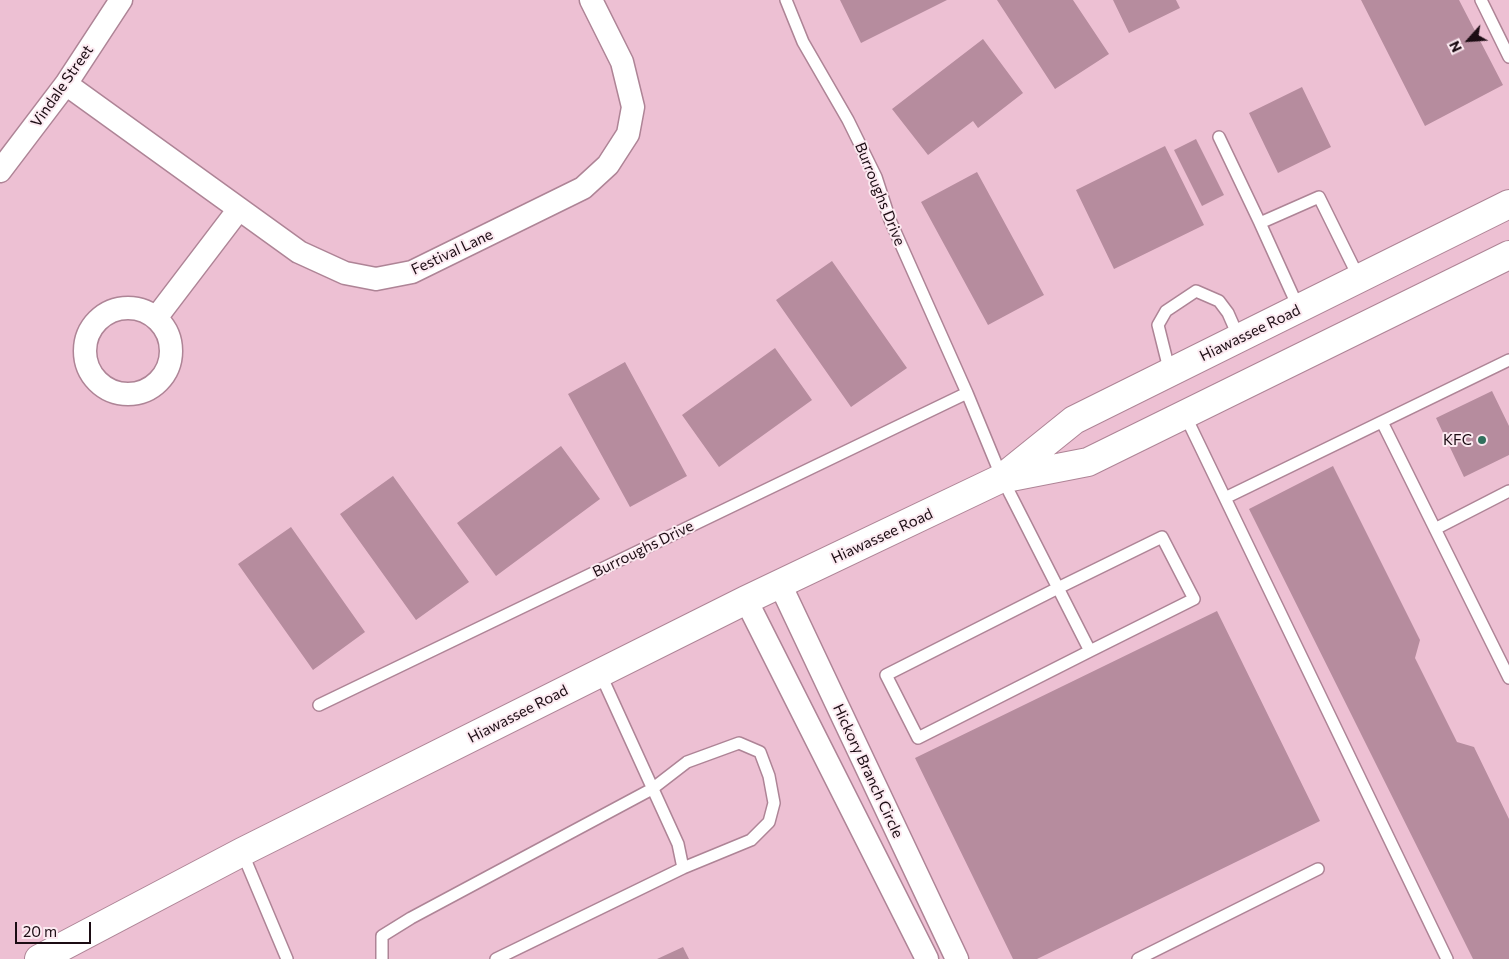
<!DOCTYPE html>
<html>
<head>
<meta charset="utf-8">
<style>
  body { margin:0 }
  #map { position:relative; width:1509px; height:959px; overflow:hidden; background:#edc0d3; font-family:Commissioner,sans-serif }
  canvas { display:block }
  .north { position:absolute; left:1444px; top:15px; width:50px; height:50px; -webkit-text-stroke:4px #fceaf1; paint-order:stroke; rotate:244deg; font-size:14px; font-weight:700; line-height:20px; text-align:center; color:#1b0c13 }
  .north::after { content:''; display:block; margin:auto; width:18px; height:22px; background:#1b0c13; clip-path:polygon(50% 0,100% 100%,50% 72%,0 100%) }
  .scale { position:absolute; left:15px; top:922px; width:76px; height:22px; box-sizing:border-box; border:2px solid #1b0c13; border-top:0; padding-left:6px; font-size:15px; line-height:18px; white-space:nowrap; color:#1b0c13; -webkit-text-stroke:4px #fceaf1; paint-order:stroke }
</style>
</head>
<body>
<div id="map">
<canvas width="1509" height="959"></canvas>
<div class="north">N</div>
<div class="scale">20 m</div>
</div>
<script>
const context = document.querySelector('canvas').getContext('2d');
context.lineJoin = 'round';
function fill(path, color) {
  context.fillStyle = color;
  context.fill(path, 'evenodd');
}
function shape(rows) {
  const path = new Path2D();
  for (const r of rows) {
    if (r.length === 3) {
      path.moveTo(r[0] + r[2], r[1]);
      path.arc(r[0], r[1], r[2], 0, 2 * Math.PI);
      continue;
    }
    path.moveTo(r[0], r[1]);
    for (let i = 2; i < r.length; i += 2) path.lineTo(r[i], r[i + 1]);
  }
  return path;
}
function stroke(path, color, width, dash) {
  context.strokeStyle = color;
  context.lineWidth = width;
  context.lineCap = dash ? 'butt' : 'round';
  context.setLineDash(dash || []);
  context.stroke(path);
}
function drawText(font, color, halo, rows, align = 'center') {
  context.font = font + ' Commissioner,sans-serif';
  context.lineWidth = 4;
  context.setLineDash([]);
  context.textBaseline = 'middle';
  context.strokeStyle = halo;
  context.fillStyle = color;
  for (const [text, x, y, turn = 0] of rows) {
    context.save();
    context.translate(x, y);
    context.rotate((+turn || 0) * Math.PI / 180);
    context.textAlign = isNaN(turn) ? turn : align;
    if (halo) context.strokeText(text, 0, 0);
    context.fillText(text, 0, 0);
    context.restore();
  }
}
fill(shape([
  [840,0,947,0,861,43],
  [997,0,1073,0,1109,54,1055,89],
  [1113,0,1176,0,1180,8,1129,33],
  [1361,0,1459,0,1503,85,1425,126],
  [983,39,1023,93,978,128,973,121,928,155,892,109],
  [1302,87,1331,147,1278,173,1249,113],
  [1196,139,1224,195,1202,206,1174,150],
  [1165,146,1204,225,1114,269,1076,190],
  [977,172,1044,295,988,325,921,202],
  [832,261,907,368,851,407,776,300],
  [775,348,812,400,719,467,682,415],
  [625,362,687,476,630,507,568,394],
  [1492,391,1509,426,1509,455,1464,477,1436,418],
  [561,446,600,499,496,576,457,523],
  [1333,466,1420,640,1415,658,1457,742,1474,747,1509,819,1509,959,1473,959,1249,509],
  [393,476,469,582,416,620,340,514],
  [291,527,365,632,313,670,238,564],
  [1217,611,1320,821,1037,959,1013,959,915,758],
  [683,947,689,959,657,959]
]), '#b68c9e');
const lane = shape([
  [786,0,803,42,848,120,876,177,890,220,967,393,1002,478,1058,588,1090,651,918,738,886,675,1058,588,1162,537,1194,599,1090,651],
  [1481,0,1509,57],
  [1219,137,1260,223],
  [1299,309,1260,223,1319,197,1359,278],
  [1170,373,1158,325,1166,311,1196,291,1219,301,1228,313,1239,338],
  [1185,415,1447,959],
  [1382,422,1509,678],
  [1225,498,1509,360],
  [1435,529,1509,491],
  [319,705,967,393],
  [242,852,287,959],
  [382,959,382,936,411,918,652,789,687,762,739,743,760,752,769,776,774,803,769,822,751,840,683,868],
  [496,959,683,868,678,844,600,673],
  [1138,959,1318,869]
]);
const street = shape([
  [66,84,299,252,345,273,376,279,412,272,583,188,608,165,628,134,633,107,622,62,591,0],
  [0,171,66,84,121,0],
  [128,351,43],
  [156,318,239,209],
  [780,584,957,959],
  [746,600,927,959]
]);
const secondary = shape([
  [1006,478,1088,462,1509,255],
  [39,959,242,852,746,600,1002,478,1074,420,1509,204]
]);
stroke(lane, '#ae8496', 14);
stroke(street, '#ae8496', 25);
stroke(secondary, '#ae8496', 30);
stroke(lane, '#fff', 11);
stroke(street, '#fff', 22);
stroke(secondary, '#fff', 28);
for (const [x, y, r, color] of [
  [1482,440,5,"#31705d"]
]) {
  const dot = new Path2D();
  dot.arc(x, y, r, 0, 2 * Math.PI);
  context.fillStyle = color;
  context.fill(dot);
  stroke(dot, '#fceaf1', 2);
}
drawText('15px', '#1b0c13', '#fceaf1', [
  ["Vindale Street",62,86,-55],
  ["Burroughs Drive",880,194,68],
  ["Festival Lane",452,252,-25],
  ["Hiawassee Road",1250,333,-26],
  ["Hiawassee Road",882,536,-25],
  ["Burroughs Drive",643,549,-26],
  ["Hiawassee Road",518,714,-27],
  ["Hickory Branch Circle",868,771,65]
]);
drawText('15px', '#1b0c13', '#fceaf1', [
  ["KFC",1472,440]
], 'right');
</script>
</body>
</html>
